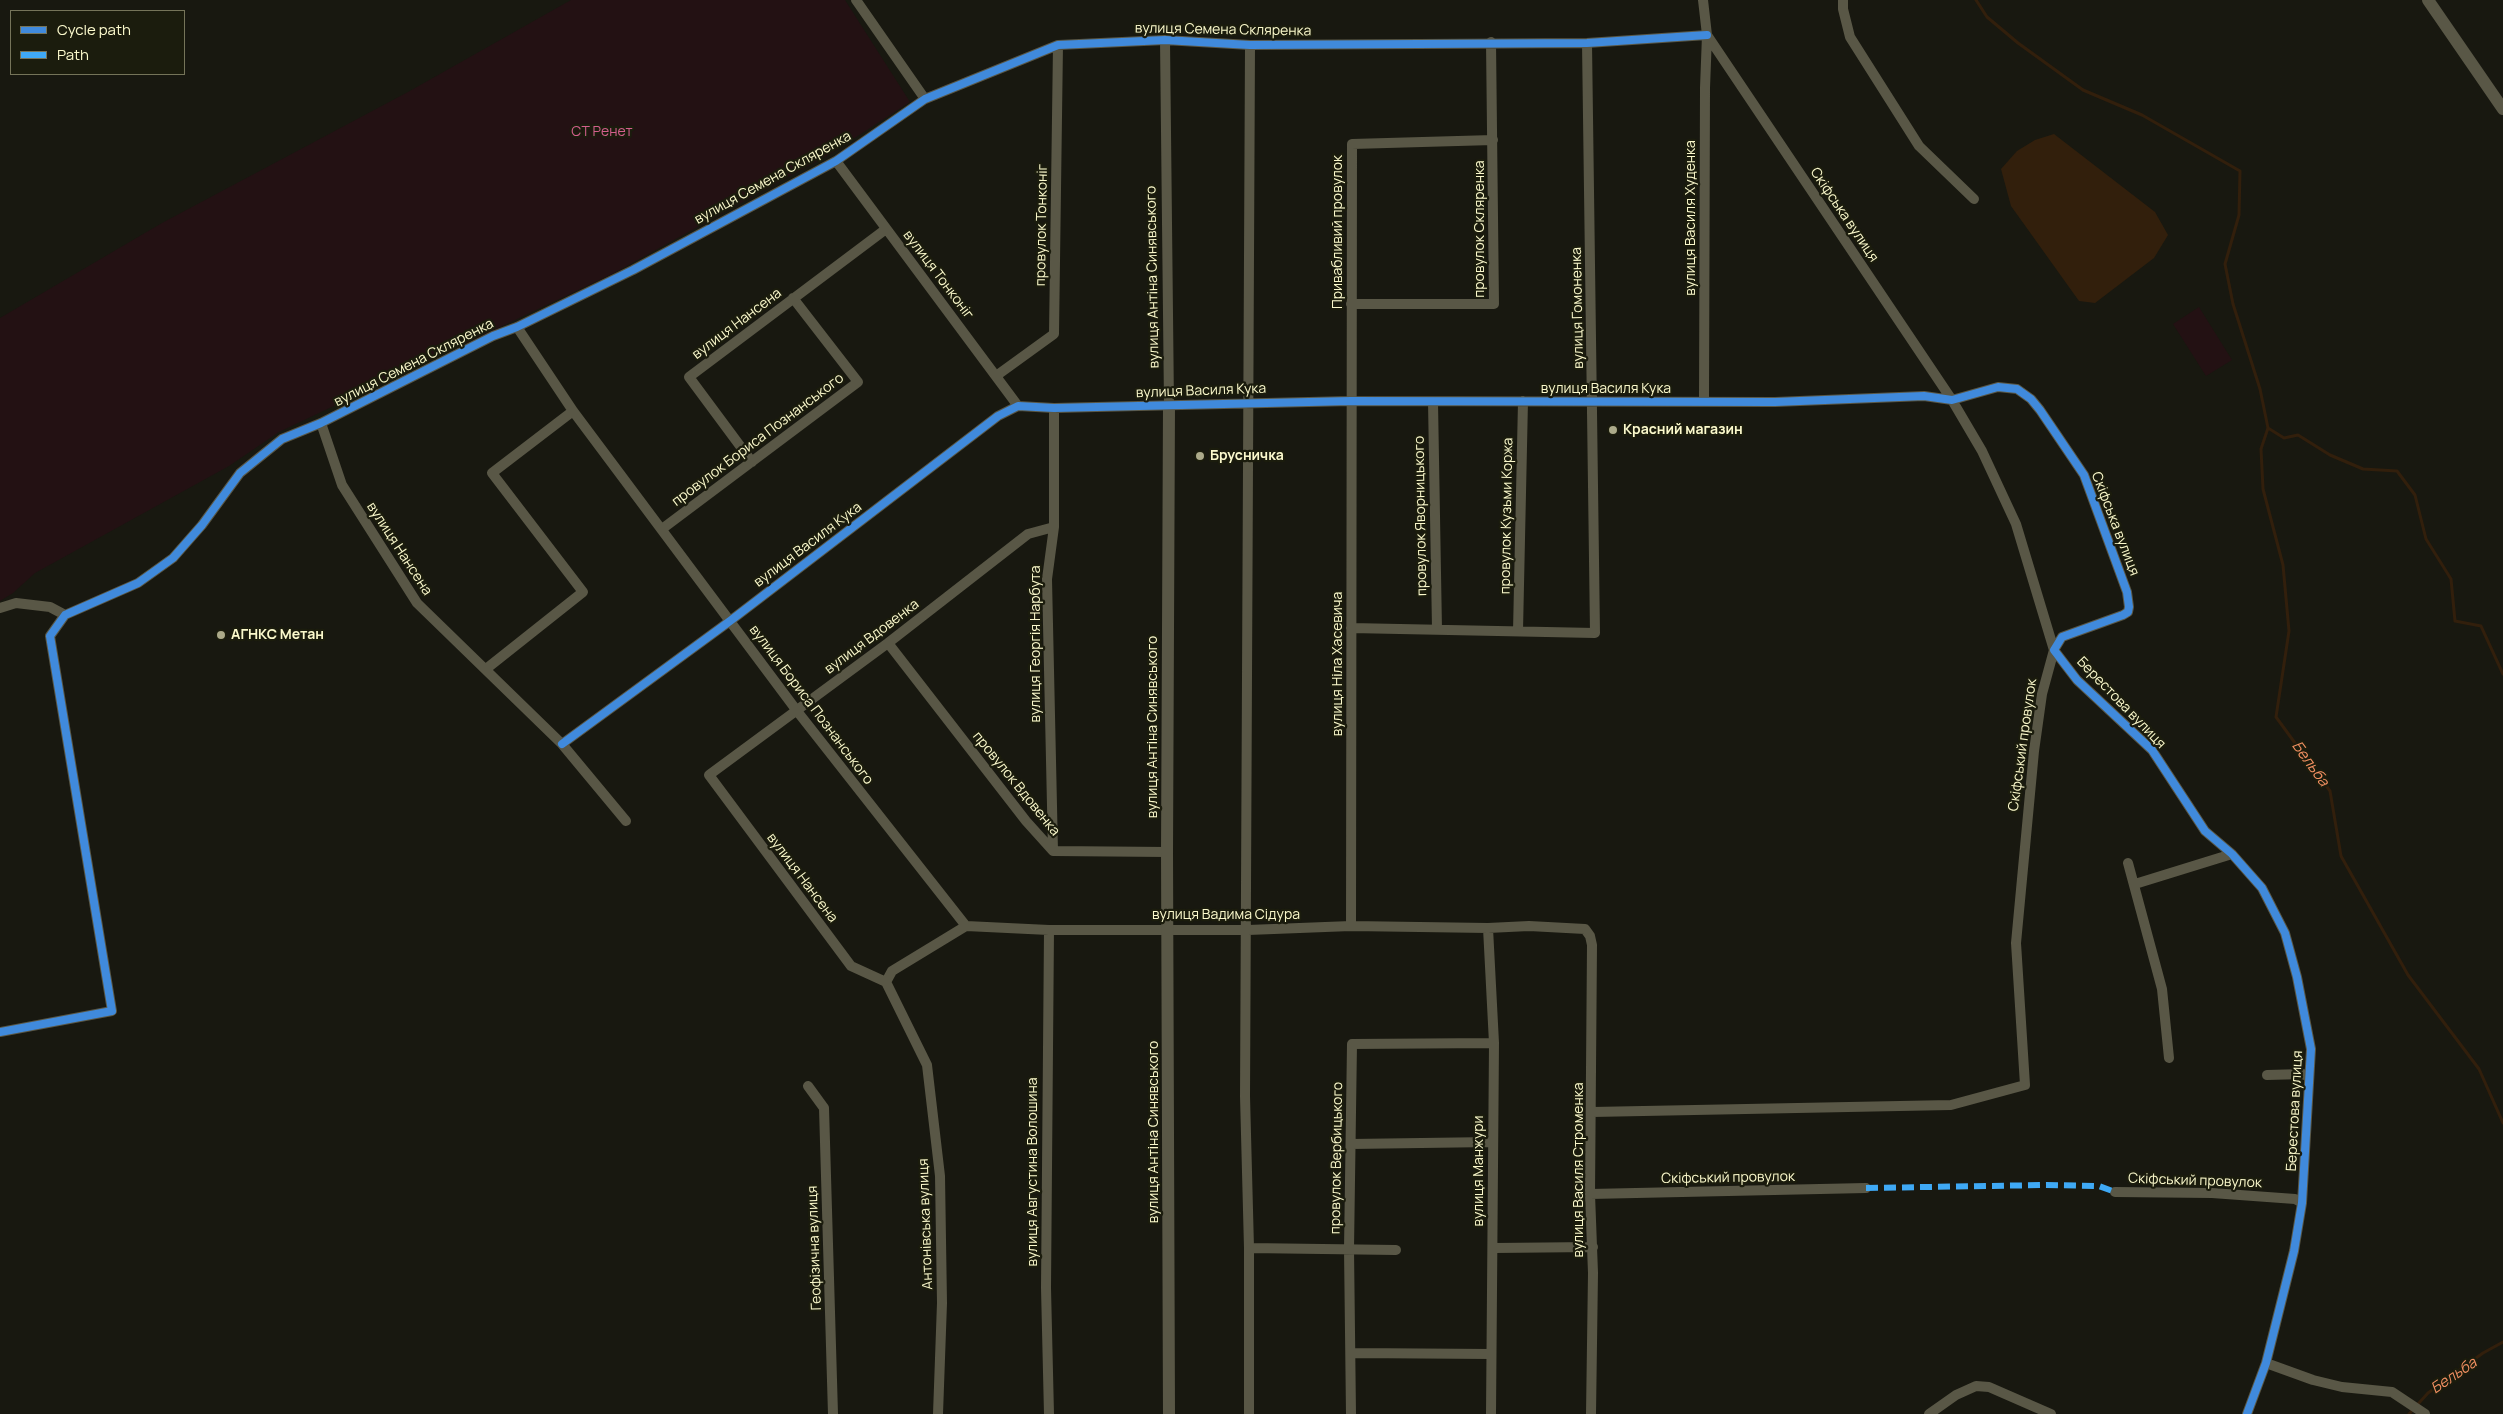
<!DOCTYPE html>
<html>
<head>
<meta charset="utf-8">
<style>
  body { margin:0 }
  #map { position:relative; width:2503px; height:1414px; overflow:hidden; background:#181810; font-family:Manrope,sans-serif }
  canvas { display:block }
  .legend { position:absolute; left:10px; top:10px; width:175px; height:65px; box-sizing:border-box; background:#1b1c0d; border:1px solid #757459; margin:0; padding:6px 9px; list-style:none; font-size:15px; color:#fbf9cc }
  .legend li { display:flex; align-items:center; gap:10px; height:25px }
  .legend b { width:25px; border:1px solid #757459 }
</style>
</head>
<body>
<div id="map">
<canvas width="2503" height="1414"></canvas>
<ul class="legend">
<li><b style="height:6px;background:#408adc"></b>Cycle path</li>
<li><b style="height:6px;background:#3fa9f5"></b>Path</li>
</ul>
</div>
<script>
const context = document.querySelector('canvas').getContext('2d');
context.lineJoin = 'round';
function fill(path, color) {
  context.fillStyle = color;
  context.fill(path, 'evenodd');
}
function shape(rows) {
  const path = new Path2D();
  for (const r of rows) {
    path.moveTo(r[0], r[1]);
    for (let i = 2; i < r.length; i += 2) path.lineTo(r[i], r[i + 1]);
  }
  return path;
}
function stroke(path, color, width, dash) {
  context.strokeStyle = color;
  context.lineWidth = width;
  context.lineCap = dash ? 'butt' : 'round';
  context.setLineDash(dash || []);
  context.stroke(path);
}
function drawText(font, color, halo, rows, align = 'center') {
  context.font = font + ' Manrope,sans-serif';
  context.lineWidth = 4.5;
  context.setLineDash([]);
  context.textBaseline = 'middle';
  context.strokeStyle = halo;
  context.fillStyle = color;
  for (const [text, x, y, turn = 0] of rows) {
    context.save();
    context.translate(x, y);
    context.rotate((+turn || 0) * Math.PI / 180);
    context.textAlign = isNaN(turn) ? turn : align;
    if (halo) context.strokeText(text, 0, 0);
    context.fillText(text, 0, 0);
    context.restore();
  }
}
fill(shape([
  [571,0,845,0,910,102,830,154,614,273,279,432,229,466,35,573,13,593,0,601,0,318,162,223,408,92],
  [2199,307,2232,360,2206,376,2173,324]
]), '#231113');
fill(shape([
  [2054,134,2155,212,2168,235,2154,258,2095,303,2079,301,2011,206,2001,169,2017,151,2035,140]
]), '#321f0c');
stroke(shape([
  [1976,0,1987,17,2018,43,2083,90,2142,115,2240,171,2239,215,2225,264,2233,304,2260,389,2268,428,2284,438,2298,435,2330,455,2363,469,2397,471,2415,495,2426,539,2451,579,2455,621,2481,626,2503,674],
  [2268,428,2261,449,2263,489,2283,565,2289,631,2276,717,2330,791,2341,856,2408,975,2479,1069,2503,1123],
  [2409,1414,2428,1393,2483,1353,2503,1342]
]), '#321f0c', 3);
stroke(shape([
  [856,0,925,99],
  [1843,0,1843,9,1850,37,1919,146,1974,199],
  [1165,40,1169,405],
  [836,161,1018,406],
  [1351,304,1494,304,1491,42],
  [517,327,573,411,797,711,966,926],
  [996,376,1054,334,1058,45],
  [1704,401,1705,88,1707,35],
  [1433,402,1437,629],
  [321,423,342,485,417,603,562,744,626,821],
  [752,462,689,377,886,229],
  [662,529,858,382,793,298],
  [0,608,16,603,50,607,65,615],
  [1351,628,1595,633,1587,43],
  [1518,631,1523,401],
  [888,643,1026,821,1053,851,1167,852],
  [486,669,583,592,492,473,573,411],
  [562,744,730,621,998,416,1018,406,1054,408,1351,401,1775,402,1924,396,1952,400,1998,387,2017,389,2031,399,2040,410,2084,475,2127,592,2129,607,2128,612,2123,615,2062,637,2054,650,2077,680,2152,750,2205,831,2232,854,2262,888,2285,933,2297,977,2311,1049,2302,1203,2294,1251,2266,1363,2247,1414],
  [1053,851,1047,579,1054,527,1054,408],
  [2128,863,2162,989,2169,1058],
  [2135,884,2232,854],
  [1351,926,1352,144,1493,140],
  [1488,928,1494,1043,1491,1414],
  [1049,930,1046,1288,1049,1414],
  [886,982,892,971,966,926,1049,930,1248,930,1351,926,1488,928,1529,926,1585,929,1590,936,1592,945,1590,1194,1593,1273,1591,1414],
  [886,982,851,966,709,775,888,643,1028,534,1054,527],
  [886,982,927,1065,940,1176,942,1303,938,1414],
  [0,1032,112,1011,50,636,65,615,138,583,173,558,202,525,240,473,282,439,321,423,493,336,517,327,633,270,836,161,925,99,1058,45,1165,40,1250,45,1587,43,1707,35],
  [2267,1075,2303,1074,2309,1077],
  [808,1086,824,1108,833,1414],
  [1592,1112,1951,1105,2025,1085,2016,943,2034,751,2042,694,2054,650,2016,524,1982,451,1952,400,1707,35,1703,0],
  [1351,1144,1492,1142],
  [2115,1192,2212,1193,2295,1199,2302,1203],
  [1590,1194,1866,1188],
  [1249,1248,1396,1250],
  [1494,1248,1593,1247],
  [1352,1353,1491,1354],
  [2266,1363,2313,1380,2342,1387,2392,1392,2425,1414],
  [1249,1414,1249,1248,1245,1096,1250,45],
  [1351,1414,1349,1249,1352,1044,1494,1043],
  [1929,1414,1956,1395,1976,1386,1989,1387,2051,1414]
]), '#595746', 10);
stroke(shape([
  [2428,0,2503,109],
  [1169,1414,1167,852,1169,405]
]), '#595746', 12);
stroke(shape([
  [1866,1188,2046,1185,2099,1186,2115,1192]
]), '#3fa9f5', 6, [12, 6]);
stroke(shape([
  [562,744,730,621,998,416,1018,406,1054,408,1351,401,1775,402,1924,396,1952,400,1998,387,2017,389,2031,399,2040,410,2084,475,2127,592,2129,607,2128,612,2123,615,2062,637,2054,650,2077,680,2152,750,2205,831,2232,854,2262,888,2285,933,2297,977,2311,1049,2302,1203,2294,1251,2266,1363,2247,1414],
  [0,1032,112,1011,50,636,65,615,138,583,173,558,202,525,240,473,282,439,321,423,493,336,517,327,633,270,836,161,925,99,1058,45,1165,40,1250,45,1587,43,1707,35]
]), '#408adc', 8);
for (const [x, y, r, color] of [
  [1613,430,5,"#acaa8a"],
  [1200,456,5,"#acaa8a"],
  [221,635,5,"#acaa8a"]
]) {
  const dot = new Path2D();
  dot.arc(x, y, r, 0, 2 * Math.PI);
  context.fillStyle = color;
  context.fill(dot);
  stroke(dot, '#1b1c0d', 2);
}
drawText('14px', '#fbf9cc', '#1b1c0d', [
  ["вулиця Семена Скляренка",1223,30,1],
  ["вулиця Семена Скляренка",773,178,-29],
  ["Скіфська вулиця",1844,215,56],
  ["вулиця Василя Худенка",1691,218,-90],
  ["провулок Тонконіг",1042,225,-89],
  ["провулок Скляренка",1480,229,-90],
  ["Привабливий провулок",1338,232,-90],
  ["вулиця Тонконіг",938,275,53],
  ["вулиця Антіна Синявського",1153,277,-91],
  ["вулиця Гомоненка",1578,308,-91],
  ["вулиця Нансена",737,324,-37],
  ["вулиця Семена Скляренка",414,363,-27],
  ["вулиця Василя Кука",1606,389],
  ["вулиця Василя Кука",1201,391,-2],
  ["провулок Бориса Познанського",758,440,-37],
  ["провулок Яворницького",1421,516,-91],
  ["провулок Кузьми Коржа",1507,516,-89],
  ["Скіфська вулиця",2115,524,69],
  ["вулиця Василя Кука",808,545,-37],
  ["вулиця Нансена",399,549,57],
  ["вулиця Вдовенка",872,637,-37],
  ["вулиця Георгія Нарбута",1036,644,-90],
  ["вулиця Ніла Хасевича",1338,664,-90],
  ["Берестова вулиця",2121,703,46],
  ["вулиця Бориса Познанського",811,705,53],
  ["вулиця Антіна Синявського",1153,727,-90],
  ["Скіфський провулок",2023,745,-82],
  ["провулок Вдовенка",1016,784,51],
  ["вулиця Нансена",802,878,53],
  ["вулиця Вадима Сідура",1226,915],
  ["Берестова вулиця",2295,1111,-87],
  ["вулиця Антіна Синявського",1154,1132,-90],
  ["провулок Вербицького",1337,1158,-89],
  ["вулиця Василя Строменка",1579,1170,-90],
  ["вулиця Манжури",1479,1171,-90],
  ["вулиця Августина Волошина",1033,1172,-90],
  ["Скіфський провулок",1728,1178,-1],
  ["Скіфський провулок",2195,1181,2],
  ["Антонівська вулиця",926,1224,-92],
  ["Геофізична вулиця",815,1248,-92]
]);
drawText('14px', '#d35f8d', '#1b1c0d', [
  ["СТ Ренет",602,132]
]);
drawText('bold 14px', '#fbf9cc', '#1b1c0d', [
  ["Красний магазин",1623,430],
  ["Брусничка",1210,456],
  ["АГНКС Метан",231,635]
], 'left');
drawText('italic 15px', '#f29062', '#1b1c0d', [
  ["Бельба",2310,764,54],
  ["Бельба",2454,1376,-34]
]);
</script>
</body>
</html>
